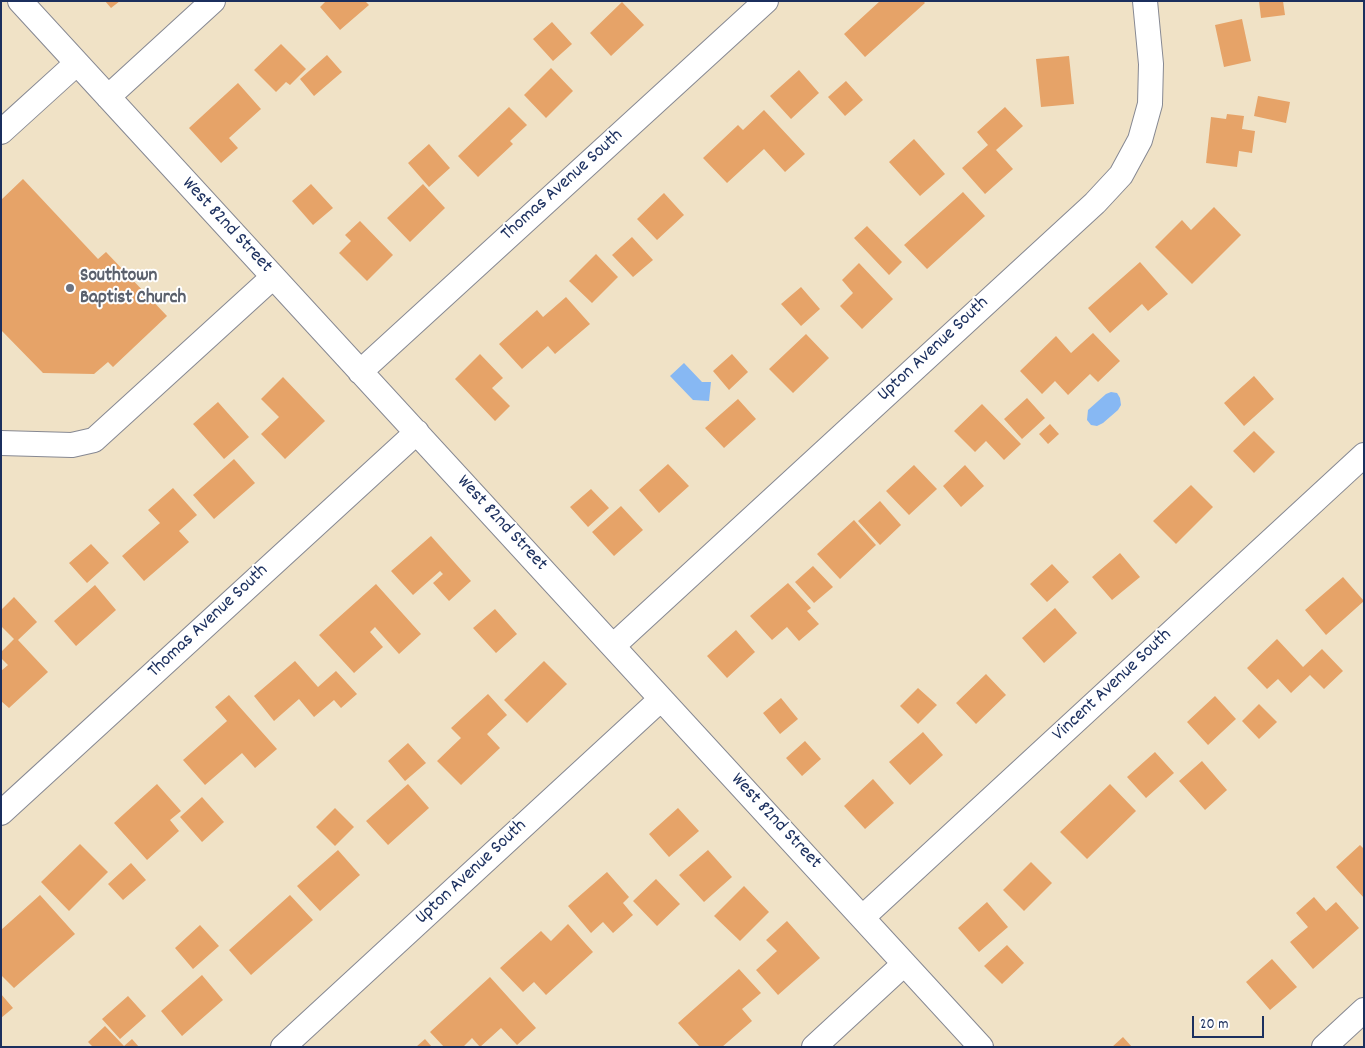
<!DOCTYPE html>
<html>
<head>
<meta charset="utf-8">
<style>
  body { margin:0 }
  #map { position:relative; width:1365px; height:1048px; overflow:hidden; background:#f0e2c6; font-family:Dekko,sans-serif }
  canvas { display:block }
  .frame { position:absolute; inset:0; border:2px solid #1b2f5e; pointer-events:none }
  .scale { position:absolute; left:1192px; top:1016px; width:72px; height:22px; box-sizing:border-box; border:2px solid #1b2f5e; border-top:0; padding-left:6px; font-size:15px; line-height:18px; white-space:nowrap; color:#1b2f5e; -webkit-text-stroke:4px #fff; paint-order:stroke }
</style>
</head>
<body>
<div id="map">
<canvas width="1365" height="1048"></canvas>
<div class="frame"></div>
<div class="scale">20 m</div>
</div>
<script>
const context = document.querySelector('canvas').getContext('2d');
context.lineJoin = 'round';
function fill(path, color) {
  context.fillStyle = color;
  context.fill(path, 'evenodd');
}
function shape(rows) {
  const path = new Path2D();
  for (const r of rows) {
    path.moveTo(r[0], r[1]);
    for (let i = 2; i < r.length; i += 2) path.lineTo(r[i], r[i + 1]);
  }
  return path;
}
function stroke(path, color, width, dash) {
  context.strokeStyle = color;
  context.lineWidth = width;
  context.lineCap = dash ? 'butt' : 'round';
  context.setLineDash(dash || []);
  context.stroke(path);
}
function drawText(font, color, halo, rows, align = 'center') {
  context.font = font + ' Dekko,sans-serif';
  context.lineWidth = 4;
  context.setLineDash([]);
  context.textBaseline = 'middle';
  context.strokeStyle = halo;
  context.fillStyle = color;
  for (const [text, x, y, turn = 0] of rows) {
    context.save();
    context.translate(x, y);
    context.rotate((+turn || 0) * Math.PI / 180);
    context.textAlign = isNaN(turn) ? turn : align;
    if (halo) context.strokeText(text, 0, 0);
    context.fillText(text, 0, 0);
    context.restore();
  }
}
fill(shape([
  [684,363,702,382,711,382,709,401,693,400,670,376],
  [1111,392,1117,393,1120,398,1121,405,1118,410,1103,423,1097,426,1091,425,1087,420,1088,410,1106,394]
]), '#87b8f3');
fill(shape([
  [105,1,120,1,111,8],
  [326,1,365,1,369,5,340,30,320,7],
  [880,1,923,1,925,3,865,57,844,34],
  [1259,1,1283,1,1285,15,1261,18],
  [622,2,644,25,611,56,590,33],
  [1242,19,1251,61,1224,67,1215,25],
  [552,22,572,44,553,61,533,39],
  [281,44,306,69,290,85,286,82,276,92,254,70],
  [327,55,342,72,314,96,300,79],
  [1069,56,1074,104,1041,107,1036,59],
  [551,68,573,91,546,118,524,95],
  [799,70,819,93,791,119,770,96],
  [846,81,863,100,845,116,828,97],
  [238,83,261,109,229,138,238,148,221,163,189,128],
  [1258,96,1290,102,1286,123,1254,116],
  [509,107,527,125,510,141,513,144,478,177,458,156],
  [1005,107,1023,126,996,150,1013,169,985,194,962,168,988,145,977,132],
  [764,110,805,154,785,172,764,149,727,183,703,158,738,125,743,130],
  [1227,114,1244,116,1242,129,1255,131,1252,153,1239,151,1237,167,1206,163,1211,117,1226,119],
  [914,139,945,174,920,196,889,162],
  [429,144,450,168,429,187,408,163],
  [23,179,98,259,106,252,167,316,113,367,108,362,94,374,43,373,1,330,1,200],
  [311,184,333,208,313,225,292,201],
  [423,184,445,208,410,242,387,218],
  [963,192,985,216,927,269,904,245],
  [664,193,684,215,657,240,637,219],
  [1214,207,1241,235,1192,284,1155,247,1182,220,1191,230],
  [360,221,393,255,367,281,339,253,351,241,345,235],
  [867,226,902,262,889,275,854,238],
  [632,237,653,260,633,277,612,255],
  [596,254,618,277,592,303,569,281],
  [1140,262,1168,294,1148,311,1142,304,1110,333,1088,308],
  [859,263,893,299,862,329,840,306,853,293,842,280],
  [801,287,820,309,801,326,781,304],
  [566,297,590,324,555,354,548,346,522,369,499,344,537,310,543,317],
  [1093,333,1120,361,1098,382,1090,374,1068,395,1055,381,1042,394,1020,371,1056,336,1071,353],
  [806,334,829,358,793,393,769,369],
  [480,354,503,378,492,388,510,406,495,421,455,379],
  [732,354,748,372,729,390,713,371],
  [1254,376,1274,399,1244,426,1224,403],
  [283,377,325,421,285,459,261,434,279,417,261,399],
  [1027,398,1045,418,1022,439,1004,419],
  [738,399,756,419,724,448,705,428],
  [218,402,249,437,224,459,193,424],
  [982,404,1021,444,1004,460,986,441,975,452,954,431],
  [1050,424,1059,434,1048,444,1039,434],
  [1254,431,1275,452,1254,473,1233,451],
  [234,459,255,483,214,519,193,495],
  [668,464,689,486,659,513,639,490],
  [914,465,937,489,909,515,886,491],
  [965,465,984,486,961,507,943,486],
  [1191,485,1213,507,1176,544,1153,521],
  [173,488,197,515,179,531,189,542,144,581,122,556,160,523,148,510],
  [591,489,609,508,588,527,570,507],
  [880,501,901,525,880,545,858,521],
  [621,506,643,530,614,556,592,532],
  [854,520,876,545,840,579,817,554],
  [431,536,471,581,449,601,433,583,443,574,440,571,413,595,391,571],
  [91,544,109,563,87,583,69,563],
  [1120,553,1140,577,1112,600,1092,577],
  [1052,564,1069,582,1047,602,1030,584],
  [813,566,833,587,814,603,795,582],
  [1343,577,1364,601,1326,635,1305,610],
  [788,583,811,608,807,611,819,624,799,641,787,627,772,640,750,616],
  [376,584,421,634,399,654,375,627,370,632,383,647,354,673,319,635],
  [95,585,116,610,76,646,54,621],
  [14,597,37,622,18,640,48,672,9,708,1,701,1,671,8,665,1,658,1,652,14,639,1,626,1,610],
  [1055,608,1077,633,1044,663,1022,638],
  [495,609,517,634,496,653,473,628],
  [736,630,755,652,727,678,707,656],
  [1277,639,1303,667,1322,649,1343,671,1324,689,1310,675,1291,693,1278,679,1267,689,1247,668],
  [295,661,318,687,336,671,357,694,341,708,334,700,314,717,299,699,274,721,254,696],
  [544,661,567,684,527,723,504,700],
  [986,674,1006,695,976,724,956,703],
  [918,688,937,705,918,724,900,706],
  [488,694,507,715,487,734,500,748,461,785,437,761,461,738,451,728],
  [229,695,277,749,255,768,242,753,205,785,183,760,227,721,215,707],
  [1215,696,1236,719,1208,745,1187,722],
  [781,698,798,719,780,734,763,713],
  [1259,704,1277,722,1259,739,1242,721],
  [923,732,943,755,910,785,889,762],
  [805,741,821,759,802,776,786,758],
  [408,743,426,763,405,781,388,761],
  [1155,752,1174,773,1146,798,1127,777],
  [1202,761,1227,790,1205,810,1179,781],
  [873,779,894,803,865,829,844,806],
  [157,784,181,811,170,820,179,831,147,860,114,823],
  [408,784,429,808,388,845,366,821],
  [1110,784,1136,811,1087,859,1060,832],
  [202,797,224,822,202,842,180,817],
  [335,808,354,827,335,846,316,827],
  [678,808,699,831,669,857,649,834],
  [80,844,108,872,69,911,41,882],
  [1360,845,1364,849,1364,898,1336,867],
  [338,850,360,875,320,911,297,886],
  [708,850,732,877,704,902,679,875],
  [1031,862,1052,883,1024,911,1003,890],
  [131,863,146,880,123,900,108,884],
  [607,872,629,897,623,903,633,915,613,933,603,922,591,933,568,906],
  [656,879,680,904,657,926,633,901],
  [744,886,769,912,740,941,714,916],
  [40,895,75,934,14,988,1,975,1,930],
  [290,895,313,920,251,975,229,950],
  [1314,897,1326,911,1336,902,1359,928,1313,969,1290,942,1308,927,1296,913],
  [987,902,1008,927,979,952,958,928],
  [787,921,820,958,778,995,756,970,777,951,766,940],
  [568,924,593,952,546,995,534,982,523,992,500,968,541,931,551,941],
  [200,925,219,946,193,969,175,948],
  [1007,945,1024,963,1002,984,984,966],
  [1272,959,1297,987,1270,1010,1246,982],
  [739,969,761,993,742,1009,752,1021,722,1047,700,1047,678,1023],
  [202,975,223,1000,182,1036,161,1011],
  [490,977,536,1028,517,1045,501,1028,480,1047,472,1038,463,1047,444,1047,430,1032],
  [1,994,13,1008,1,1018],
  [128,996,146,1016,120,1039,102,1019],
  [105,1026,124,1046,132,1039,139,1047,93,1047,88,1042],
  [1123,1037,1132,1047,1112,1047],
  [425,1039,432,1047,416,1047]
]), '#e6a368');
const minor = shape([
  [20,1,981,1047],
  [108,97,213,1],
  [1,132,77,63],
  [360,372,766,1],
  [1,443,72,445,94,440,273,277],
  [613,646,1095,203,1121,175,1140,140,1150,104,1151,64,1145,1],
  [1,813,417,432],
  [863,917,1364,455],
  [283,1047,661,699],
  [814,1047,904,964],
  [1324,1047,1364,1010]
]);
stroke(minor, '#868892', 26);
stroke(minor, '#fff', 24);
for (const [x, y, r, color] of [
  [70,288,5,"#6b7280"]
]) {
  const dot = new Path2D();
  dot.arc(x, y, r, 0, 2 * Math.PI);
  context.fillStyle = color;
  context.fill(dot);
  stroke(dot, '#fff', 2);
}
drawText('19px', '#1b2f5e', '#fff', [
  ["Thomas Avenue South",563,186,-42],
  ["West 82nd Street",226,226,47],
  ["Upton Avenue South",934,350,-43],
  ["West 82nd Street",501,524,47],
  ["Thomas Avenue South",209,622,-43],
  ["Vincent Avenue South",1113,686,-43],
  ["West 82nd Street",775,822,47],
  ["Upton Avenue South",472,873,-43]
]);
drawText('bold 19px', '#5b616d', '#fff', [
  ["Southtown",80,277],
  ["Baptist Church",80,299]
], 'left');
</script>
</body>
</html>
